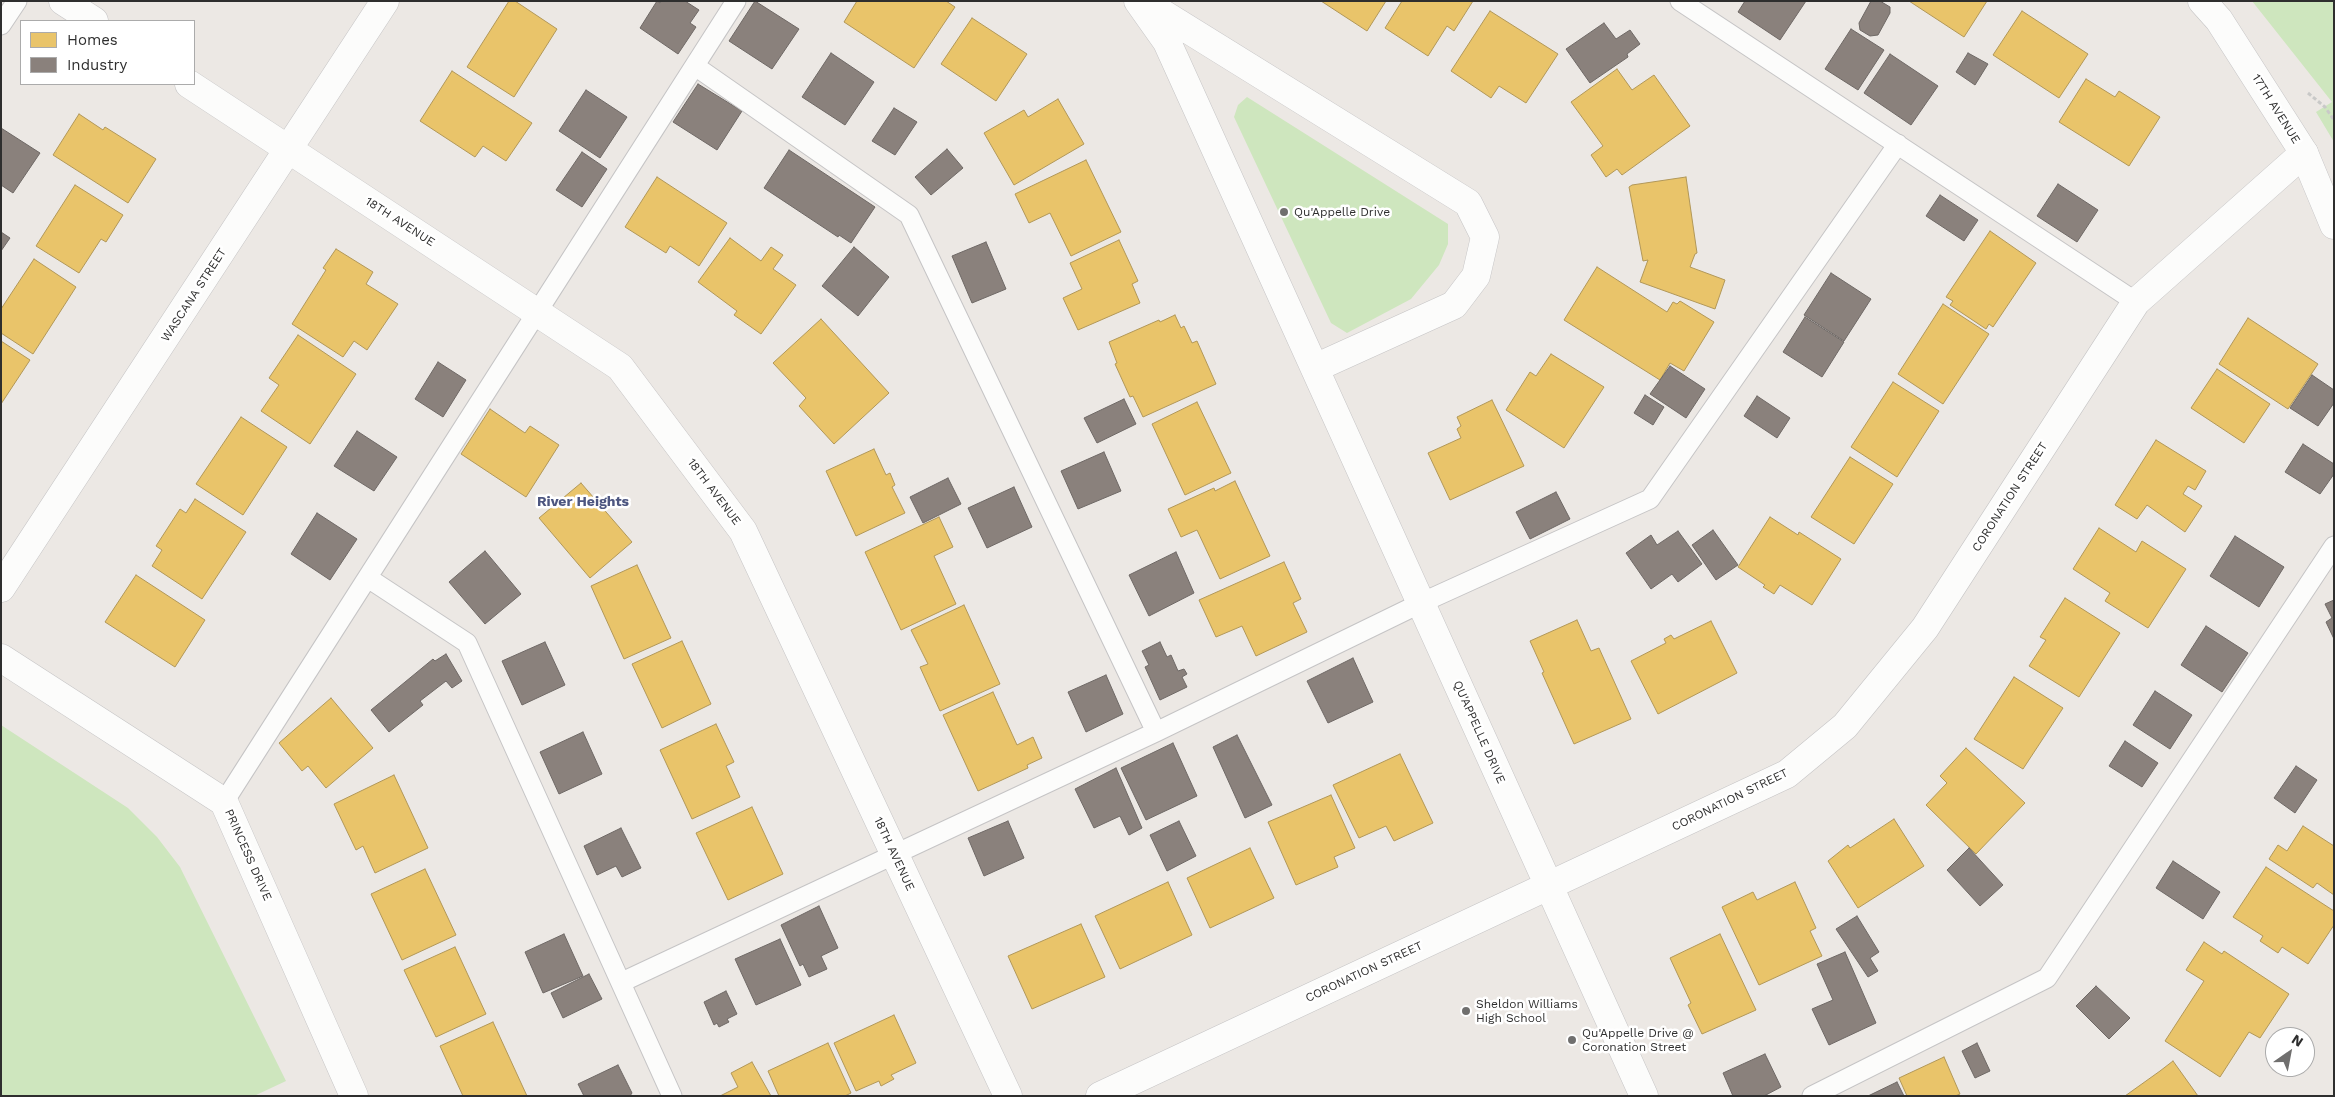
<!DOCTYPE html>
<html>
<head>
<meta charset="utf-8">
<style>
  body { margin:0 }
  #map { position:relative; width:2335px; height:1097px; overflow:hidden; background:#ece8e4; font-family:"Work Sans",sans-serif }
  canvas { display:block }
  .frame { position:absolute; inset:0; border:2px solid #2e2e2e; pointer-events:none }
  .legend { position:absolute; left:20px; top:20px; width:175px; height:65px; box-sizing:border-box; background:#fff; border:1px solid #ababab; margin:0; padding:6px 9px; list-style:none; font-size:15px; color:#2e2e2e }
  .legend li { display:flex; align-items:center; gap:10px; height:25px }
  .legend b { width:25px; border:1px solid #ababab }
  .north { position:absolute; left:2265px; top:1027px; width:50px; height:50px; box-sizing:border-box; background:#fff; border:1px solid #ababab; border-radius:50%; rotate:33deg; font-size:14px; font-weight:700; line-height:20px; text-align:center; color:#2e2e2e }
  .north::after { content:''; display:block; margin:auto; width:18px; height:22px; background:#706f6e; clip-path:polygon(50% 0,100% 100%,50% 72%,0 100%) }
</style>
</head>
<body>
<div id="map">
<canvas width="2335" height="1097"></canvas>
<div class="frame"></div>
<ul class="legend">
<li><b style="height:14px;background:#e9c46a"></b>Homes</li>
<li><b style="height:14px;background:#8a817c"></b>Industry</li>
</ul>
<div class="north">N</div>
</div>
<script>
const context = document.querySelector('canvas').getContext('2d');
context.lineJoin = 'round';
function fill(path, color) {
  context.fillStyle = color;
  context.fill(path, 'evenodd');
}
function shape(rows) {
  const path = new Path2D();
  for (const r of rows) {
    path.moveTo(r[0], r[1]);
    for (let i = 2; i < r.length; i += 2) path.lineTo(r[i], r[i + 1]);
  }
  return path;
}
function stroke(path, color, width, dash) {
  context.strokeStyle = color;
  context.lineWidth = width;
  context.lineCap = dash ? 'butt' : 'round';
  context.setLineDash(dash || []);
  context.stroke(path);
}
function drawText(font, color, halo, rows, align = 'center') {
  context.font = font + ' "Work Sans",sans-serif';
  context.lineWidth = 5;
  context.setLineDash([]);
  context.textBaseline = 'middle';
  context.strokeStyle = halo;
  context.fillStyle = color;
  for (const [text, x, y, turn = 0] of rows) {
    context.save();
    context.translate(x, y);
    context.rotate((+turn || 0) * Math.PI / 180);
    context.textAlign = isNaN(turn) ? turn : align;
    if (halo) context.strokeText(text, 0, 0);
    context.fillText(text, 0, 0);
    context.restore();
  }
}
fill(shape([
  [2252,1,2334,1,2334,142,2316,112,2332,102],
  [1247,97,1448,224,1448,244,1439,265,1411,299,1347,333,1331,323,1234,117,1238,105],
  [1,725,128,808,157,837,180,867,286,1081,254,1096,1,1096]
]), '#cee6be');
const homes = shape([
  [509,1,515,1,557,29,514,97,467,67,509,1],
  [857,1,946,1,955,7,914,68,844,22,857,1],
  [1321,1,1386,1,1367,31,1321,1],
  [1402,1,1473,1,1454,31,1447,26,1428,56,1385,28,1402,1],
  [1909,1,1987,1,1964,37,1909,1],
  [1490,11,1558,54,1526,103,1499,86,1491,98,1451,71,1490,11],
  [2022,11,2088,54,2059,98,1993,55,2022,11],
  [972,18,1027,54,996,101,941,64,972,18],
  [1617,69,1632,90,1654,75,1690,126,1622,175,1617,169,1606,177,1591,155,1603,146,1571,102,1617,69],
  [452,71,532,123,506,161,483,146,475,157,420,121,452,71],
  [2086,79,2115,97,2119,91,2160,117,2129,166,2059,122,2086,79],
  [1058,99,1084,144,1014,185,984,133,1024,110,1028,117,1058,99],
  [79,114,103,130,105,127,156,159,128,203,53,155,79,114],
  [1086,160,1121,232,1071,256,1050,213,1029,223,1015,194,1086,160],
  [657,177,727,223,699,266,670,246,666,253,625,227,657,177],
  [1686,177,1697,253,1695,254,1690,267,1725,280,1715,309,1640,282,1648,260,1643,261,1629,187,1632,185,1686,177],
  [75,185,123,215,106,242,101,239,79,273,36,246,75,185],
  [1990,231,2036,263,1993,327,1989,324,1986,329,1950,305,1953,301,1946,297,1990,231],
  [730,238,761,261,771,247,783,255,773,269,796,285,761,334,734,315,737,311,698,282,730,238],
  [1119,240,1138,281,1132,284,1140,303,1078,330,1063,298,1082,289,1070,263,1119,240],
  [336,249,373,272,366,284,398,304,367,350,354,341,343,357,292,324,326,270,323,268,336,249],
  [34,259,76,287,33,354,1,333,1,309,34,259],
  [1597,267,1667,312,1673,302,1677,304,1680,301,1714,322,1684,371,1670,363,1660,380,1564,320,1597,267],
  [1943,304,1989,334,1943,404,1898,374,1943,304],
  [1175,315,1181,328,1184,326,1192,343,1197,341,1216,384,1143,417,1133,396,1130,397,1115,364,1117,363,1109,342,1159,320,1160,322,1175,315],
  [2248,318,2318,364,2288,409,2219,364,2248,318],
  [821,319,889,393,834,444,799,406,806,398,773,363,821,319],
  [298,335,356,374,310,444,261,411,279,385,269,378,298,335],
  [1,341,30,360,1,404,1,341],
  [1551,354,1604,387,1564,448,1506,410,1530,372,1536,376,1551,354],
  [2217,369,2270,404,2244,443,2191,408,2217,369],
  [1893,382,1939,411,1897,477,1851,447,1893,382],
  [1492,400,1524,466,1450,500,1428,453,1461,438,1457,429,1461,426,1457,417,1492,400],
  [1197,402,1231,473,1185,495,1152,424,1197,402],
  [490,409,525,433,530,426,559,445,526,497,461,454,490,409],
  [241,417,287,447,243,515,196,484,241,417],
  [2156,440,2206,471,2195,490,2188,486,2183,494,2202,506,2185,532,2147,505,2137,519,2115,505,2156,440],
  [874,449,886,475,890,473,895,485,892,487,905,513,856,536,826,471,874,449],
  [1850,457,1893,484,1854,544,1811,517,1850,457],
  [1235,481,1270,556,1220,579,1197,530,1181,537,1168,509,1214,488,1215,491,1235,481],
  [581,483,632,542,590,578,539,518,581,483],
  [195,499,246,532,202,599,152,566,162,550,156,546,180,509,186,513,195,499],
  [939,517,953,547,934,556,956,604,901,630,865,552,939,517],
  [1770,517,1798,535,1799,532,1841,559,1812,605,1780,585,1774,594,1763,587,1765,585,1738,567,1770,517],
  [2099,528,2136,552,2142,541,2186,569,2148,628,2105,601,2110,593,2073,569,2099,528],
  [1284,562,1301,599,1293,603,1307,632,1256,656,1242,626,1216,637,1199,600,1284,562],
  [637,565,671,638,624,659,591,586,637,565],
  [136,575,205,620,175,667,105,622,136,575],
  [2065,598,2120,633,2079,697,2029,666,2046,640,2040,637,2065,598],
  [964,605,1000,684,940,711,920,667,928,664,911,630,964,605],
  [1577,620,1591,651,1599,648,1631,719,1574,744,1542,673,1544,672,1530,641,1577,620],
  [1711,621,1737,673,1658,714,1631,661,1666,643,1664,639,1671,635,1674,639,1711,621],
  [682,641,711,704,662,728,632,664,682,641],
  [2014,677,2063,708,2023,769,1974,739,2014,677],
  [993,692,1017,745,1033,737,1042,758,1027,765,1028,768,978,791,943,715,993,692],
  [331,698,373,748,326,788,308,766,302,771,279,743,331,698],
  [716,724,734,762,726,766,740,797,692,819,660,750,716,724],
  [1966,748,2025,803,1976,854,1926,805,1947,783,1940,776,1966,748],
  [1400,754,1433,823,1394,841,1386,826,1359,838,1333,785,1400,754],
  [394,775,428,848,375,873,363,846,356,850,334,804,394,775],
  [1331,795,1355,848,1334,857,1338,867,1296,885,1268,822,1331,795],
  [752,807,783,874,728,900,696,833,752,807],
  [1894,819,1924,866,1858,908,1828,861,1848,845,1850,848,1894,819],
  [2303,826,2334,846,2334,895,2317,883,2313,888,2269,859,2278,845,2287,851,2303,826],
  [1250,848,1274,898,1210,928,1187,878,1250,848],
  [2266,867,2334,911,2334,925,2308,964,2282,947,2278,953,2260,941,2263,936,2233,917,2266,867],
  [425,869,456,935,402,960,371,894,425,869],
  [1168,882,1192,935,1120,969,1095,916,1168,882],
  [1795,882,1816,928,1810,931,1822,956,1759,985,1722,907,1753,892,1757,900,1795,882],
  [1081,924,1105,977,1032,1009,1008,956,1081,924],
  [1720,934,1756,1010,1702,1034,1688,1005,1691,1003,1670,958,1720,934],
  [2204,942,2222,954,2224,951,2289,994,2260,1038,2249,1032,2220,1077,2165,1041,2204,981,2186,970,2204,942],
  [455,947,486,1014,436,1037,404,970,455,947],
  [894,1015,916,1063,891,1075,894,1079,881,1086,879,1081,856,1091,834,1043,894,1015],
  [493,1022,527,1096,463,1096,440,1046,493,1022],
  [828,1043,851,1093,845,1096,779,1096,768,1071,828,1043],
  [1944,1057,1960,1094,1955,1096,1907,1096,1899,1078,1944,1057],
  [2173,1061,2198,1096,2125,1096,2160,1071,2173,1061],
  [752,1062,771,1096,720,1096,738,1087,731,1073,752,1062]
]);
fill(homes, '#e9c46a');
stroke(homes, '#b19758', 1);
const industry = shape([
  [657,1,660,3,661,1,685,1,699,10,690,23,696,27,678,54,640,28,657,1],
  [755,1,799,29,772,69,729,41,755,1],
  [1745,1,1806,1,1780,40,1738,12,1745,1],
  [1871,1,1880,1,1890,7,1890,13,1878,35,1870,36,1860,30,1859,23,1871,1],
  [1604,23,1616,39,1630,30,1640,44,1627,54,1628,57,1590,83,1566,49,1604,23],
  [1851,29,1884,50,1858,90,1825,69,1851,29],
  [831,53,874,82,845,125,802,97,831,53],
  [1968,53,1988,64,1975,85,1956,72,1968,53],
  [1890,54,1938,86,1911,125,1864,93,1890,54],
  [698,84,742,111,717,150,673,122,698,84],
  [586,90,627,117,600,158,559,131,586,90],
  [894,108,917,122,895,155,872,141,894,108],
  [1,128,40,153,13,193,1,185,1,128],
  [947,149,963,168,931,195,915,177,947,149],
  [789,150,875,207,851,243,839,235,838,237,764,188,789,150],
  [582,152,607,169,582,207,556,190,582,152],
  [2058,184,2098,210,2077,242,2037,216,2058,184],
  [1940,195,1978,220,1964,241,1926,216,1940,195],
  [1,232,10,238,1,251,1,232],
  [986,242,1006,289,972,303,952,256,986,242],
  [854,247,889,277,858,316,822,286,854,247],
  [1831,273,1871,299,1844,341,1804,315,1831,273],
  [1805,317,1844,342,1822,377,1783,352,1805,317],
  [438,362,466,380,443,417,415,399,438,362],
  [1670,366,1705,389,1686,418,1650,394,1670,366],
  [2312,375,2334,390,2334,403,2318,426,2290,408,2312,375],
  [1645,395,1664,407,1653,425,1634,413,1645,395],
  [1757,396,1790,418,1777,438,1744,416,1757,396],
  [1124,399,1136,424,1097,443,1084,418,1124,399],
  [357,431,397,457,374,491,334,466,357,431],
  [2303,444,2334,464,2334,474,2320,494,2285,472,2303,444],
  [1104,452,1121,491,1078,509,1061,471,1104,452],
  [948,478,961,504,923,523,910,497,948,478],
  [1014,487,1032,527,987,548,968,508,1014,487],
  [1556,492,1570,519,1530,539,1516,512,1556,492],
  [317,513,357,539,330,580,291,554,317,513],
  [1713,530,1738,565,1716,580,1692,545,1713,530],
  [1678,531,1702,564,1678,582,1672,574,1651,589,1626,553,1651,535,1657,545,1678,531],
  [2235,536,2284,567,2259,607,2210,576,2235,536],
  [485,551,521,594,485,624,449,582,485,551],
  [1176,552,1194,593,1149,616,1129,575,1176,552],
  [2334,600,2334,639,2326,622,2332,618,2325,604,2334,600],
  [2206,626,2248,653,2222,692,2181,665,2206,626],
  [545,642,565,685,522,705,502,661,545,642],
  [1160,642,1167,657,1171,655,1178,671,1184,669,1187,674,1182,677,1187,687,1160,700,1145,667,1149,665,1142,651,1160,642],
  [446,654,462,681,452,688,446,681,420,701,423,705,389,732,371,710,433,659,435,661,446,654],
  [1353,658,1373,702,1328,723,1307,681,1353,658],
  [1106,675,1123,714,1086,732,1068,692,1106,675],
  [2155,691,2192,715,2170,749,2133,725,2155,691],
  [583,732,602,774,559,794,540,752,583,732],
  [1237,735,1272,805,1245,818,1213,747,1237,735],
  [2125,741,2158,763,2142,787,2109,766,2125,741],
  [1173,743,1197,796,1146,820,1121,768,1173,743],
  [2296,766,2317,780,2295,813,2274,798,2296,766],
  [1116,768,1142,828,1129,835,1120,816,1094,828,1075,789,1116,768],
  [1008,821,1024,858,984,876,968,838,1008,821],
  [1179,821,1196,856,1167,871,1150,835,1179,821],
  [621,828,641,868,622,877,616,866,597,875,584,846,621,828],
  [1969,848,2003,885,1980,906,1947,870,1969,848],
  [2173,861,2220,892,2203,919,2156,888,2173,861],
  [819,906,838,948,821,956,827,969,809,977,803,964,800,966,781,925,819,906],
  [1857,916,1879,952,1870,958,1878,971,1868,977,1836,929,1857,916],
  [564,934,583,976,543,993,525,952,564,934],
  [780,939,801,985,756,1005,735,959,780,939],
  [1845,952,1876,1023,1829,1045,1812,1009,1833,1000,1817,964,1845,952],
  [589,974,602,999,563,1018,551,993,589,974],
  [2096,986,2130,1018,2109,1039,2076,1006,2096,986],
  [726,991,737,1014,727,1019,729,1022,719,1027,717,1023,714,1025,704,1002,726,991],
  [1977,1043,1990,1071,1975,1078,1962,1051,1977,1043],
  [1765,1054,1781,1087,1764,1096,1733,1096,1723,1073,1765,1054],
  [618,1065,632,1093,630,1096,584,1096,578,1084,618,1065],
  [1897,1082,1904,1096,1868,1096,1897,1082]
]);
fill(industry, '#8a817c');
stroke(industry, '#6e6865', 1);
const lane = shape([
  [1680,1,2136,302],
  [1,25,17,1],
  [695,66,909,215,1156,732],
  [368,578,467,643,672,1096],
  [224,802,736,1],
  [622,982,1156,732,1421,603,1650,499,1898,144],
  [1812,1096,2047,978,2334,546]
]);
const street = shape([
  [63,1,94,21],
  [1138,1,1167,42,1644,1096],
  [1144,2,1468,203,1485,237,1476,276,1454,305,1315,368],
  [189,84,620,367,743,531,1008,1096],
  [1,588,385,1],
  [1,658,224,802,354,1096],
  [1100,1096,1787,774,1845,726,1925,628,2136,302,2304,153]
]);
const secondary = shape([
  [2202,1,2219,20,2304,153,2334,225]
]);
stroke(lane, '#c5c4c5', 21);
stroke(street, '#c5c4c5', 29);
stroke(secondary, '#c5c4c5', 29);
stroke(shape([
  [2308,93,2325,107,2334,120]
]), '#c9c9c8', 3, [4, 2.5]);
stroke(lane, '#fcfcfb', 19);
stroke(street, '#fcfcfb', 28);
stroke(secondary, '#fcfcfb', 28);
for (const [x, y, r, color] of [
  [1284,212,5,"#706f6e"],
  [1466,1011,5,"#706f6e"],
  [1572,1040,5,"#706f6e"]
]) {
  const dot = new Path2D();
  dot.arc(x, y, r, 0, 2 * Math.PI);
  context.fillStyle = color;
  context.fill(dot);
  stroke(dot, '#fff', 2);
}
drawText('12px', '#2e2e2e', '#fff', [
  ["17TH AVENUE",2276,109,58],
  ["18TH AVENUE",400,222,33],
  ["WASCANA STREET",194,295,-57],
  ["18TH AVENUE",714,492,53],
  ["CORONATION STREET",2010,497,-57],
  ["QU'APPELLE DRIVE",1479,732,66],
  ["CORONATION STREET",1730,800,-26],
  ["18TH AVENUE",894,854,65],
  ["PRINCESS DRIVE",248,855,66],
  ["CORONATION STREET",1364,972,-25]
]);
drawText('12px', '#2e2e2e', '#fff', [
  ["Qu'Appelle Drive",1294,212],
  ["Sheldon Williams",1476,1004],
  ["High School",1476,1018],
  ["Qu'Appelle Drive @",1582,1033],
  ["Coronation Street",1582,1047]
], 'left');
drawText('bold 14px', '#4d5680', '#fff', [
  ["River Heights",583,502]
]);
</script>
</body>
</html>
